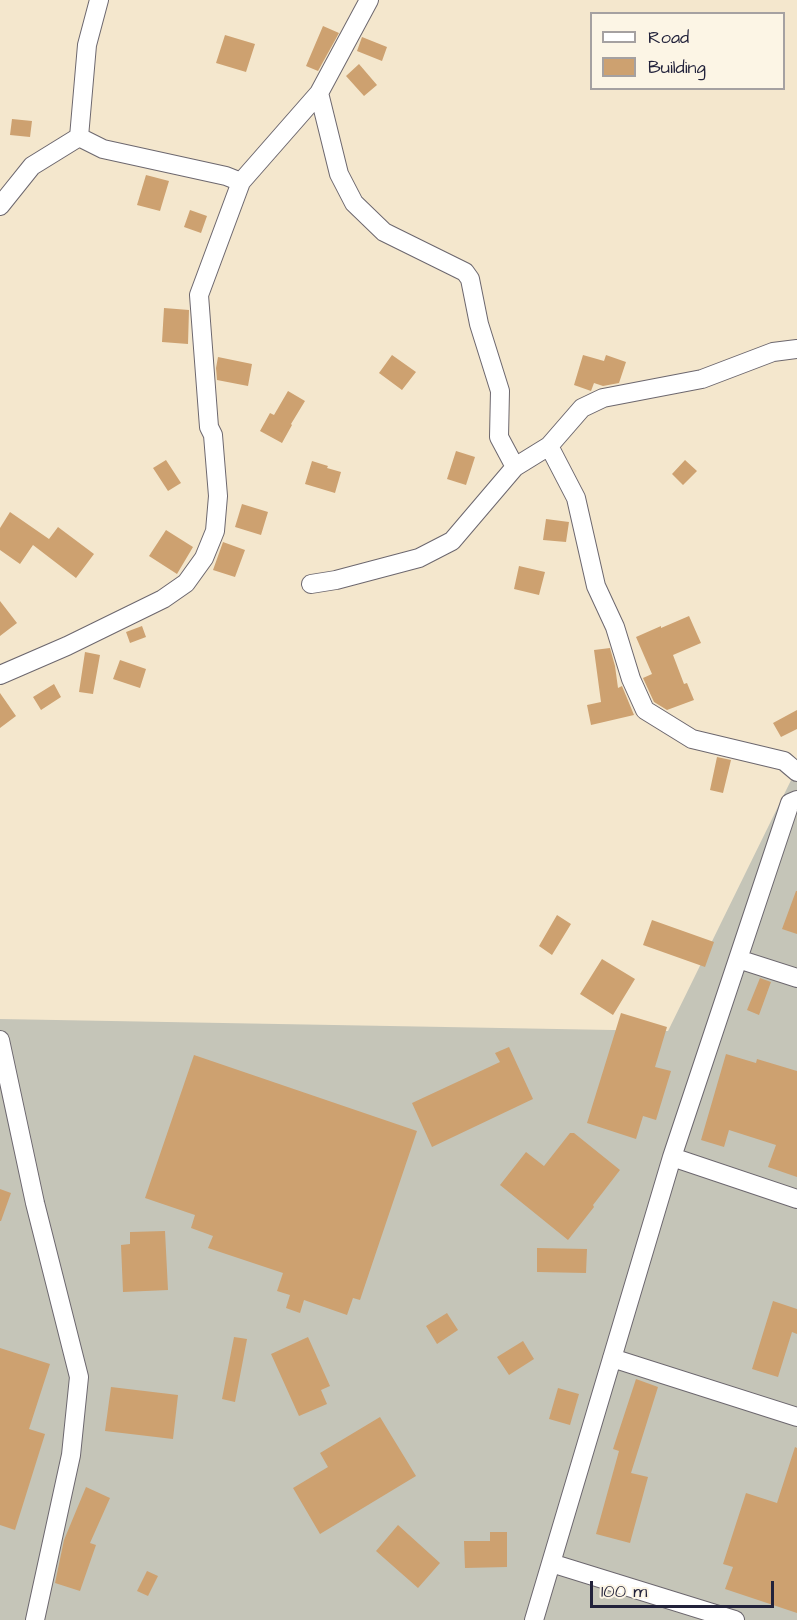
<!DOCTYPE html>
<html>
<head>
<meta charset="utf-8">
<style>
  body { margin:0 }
  #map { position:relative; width:797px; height:1620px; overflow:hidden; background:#f4e7cd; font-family:"Architects Daughter",sans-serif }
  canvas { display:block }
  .legend { position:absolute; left:590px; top:12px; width:195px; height:78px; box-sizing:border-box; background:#fcf5e5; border:2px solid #a5a1a1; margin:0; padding:8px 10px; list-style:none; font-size:18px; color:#22223b }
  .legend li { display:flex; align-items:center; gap:12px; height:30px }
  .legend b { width:30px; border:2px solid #a5a1a1 }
  .scale { position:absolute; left:590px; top:1581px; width:184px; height:27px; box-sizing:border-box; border:3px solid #22223b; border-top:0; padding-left:8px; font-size:18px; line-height:21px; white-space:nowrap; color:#22223b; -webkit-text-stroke:4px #fcf5e5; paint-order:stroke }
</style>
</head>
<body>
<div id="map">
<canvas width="797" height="1620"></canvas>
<ul class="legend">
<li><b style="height:8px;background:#fff"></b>Road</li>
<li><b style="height:16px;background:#cda170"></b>Building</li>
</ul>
<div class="scale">100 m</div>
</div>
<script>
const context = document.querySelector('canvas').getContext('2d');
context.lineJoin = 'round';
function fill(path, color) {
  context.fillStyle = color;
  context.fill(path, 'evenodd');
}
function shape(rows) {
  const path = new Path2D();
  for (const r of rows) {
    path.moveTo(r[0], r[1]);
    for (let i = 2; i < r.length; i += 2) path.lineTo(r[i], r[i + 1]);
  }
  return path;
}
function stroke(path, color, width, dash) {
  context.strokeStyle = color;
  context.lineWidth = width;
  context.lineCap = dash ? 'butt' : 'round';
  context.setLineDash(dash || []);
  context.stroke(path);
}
fill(shape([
  [797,768,797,1620,0,1620,0,1019,668,1031]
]), '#c5c5b8');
fill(shape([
  [323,26,339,33,318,71,306,66],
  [225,35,255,44,246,72,216,63],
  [362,37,387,47,382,61,357,51],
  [359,64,377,85,364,96,346,76],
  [12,119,32,121,30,137,10,135],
  [146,175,169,181,160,211,137,205],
  [190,210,207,216,201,233,184,227],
  [164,308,189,310,188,344,162,342],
  [392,355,416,372,402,390,379,373],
  [583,355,604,361,606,355,626,362,619,383,603,386,594,383,591,391,574,385],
  [218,357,252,364,248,386,217,380,216,368],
  [288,391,305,401,291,424,292,425,282,443,260,431,270,413,274,415],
  [456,451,475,457,466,485,447,479],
  [166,460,181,483,168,491,153,468],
  [685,460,697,471,683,485,672,474],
  [312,461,328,466,327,468,341,472,335,493,305,484],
  [242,504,268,512,261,535,235,527],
  [10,512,49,539,58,527,94,554,76,578,33,545,20,564,0,550,0,528],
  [546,519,569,522,566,542,543,540],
  [166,530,193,547,177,574,149,556],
  [223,542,245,550,235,577,213,570],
  [519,566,545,572,539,595,514,589],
  [0,601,17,623,0,636],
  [689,616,701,643,673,655,684,684,687,683,694,700,667,710,654,702,643,678,652,674,636,637,661,626,661,628],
  [142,626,146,637,130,643,126,632],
  [610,648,615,666,618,688,622,686,634,715,591,725,587,705,601,702,594,650],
  [85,652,100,655,93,694,79,692],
  [120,660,146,669,140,688,113,679],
  [54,684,61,697,41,710,33,697],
  [0,693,16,716,0,728],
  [797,710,797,729,781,737,773,723],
  [717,757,731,760,723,793,710,790],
  [796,891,797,891,797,934,782,929],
  [557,915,571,924,552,955,539,946],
  [652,920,714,942,705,967,643,945],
  [602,959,635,979,613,1015,580,994],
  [760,978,771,982,759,1015,747,1010],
  [621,1013,667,1027,655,1067,671,1071,656,1120,643,1116,636,1139,587,1123],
  [509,1047,533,1099,432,1147,412,1103,500,1062,495,1053],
  [726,1054,756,1063,757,1059,797,1071,797,1177,768,1167,776,1145,729,1130,724,1147,701,1140],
  [194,1055,417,1131,360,1300,353,1298,347,1315,304,1300,300,1313,286,1308,290,1295,277,1291,283,1273,208,1248,213,1236,191,1228,195,1215,145,1198],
  [570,1133,574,1133,620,1170,593,1205,594,1207,568,1240,500,1185,526,1152,544,1166],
  [0,1189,11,1193,1,1221,0,1221],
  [165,1231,168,1290,123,1292,121,1245,130,1244,130,1232],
  [537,1248,587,1249,586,1273,537,1272],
  [773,1301,797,1309,797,1334,792,1332,778,1377,752,1369],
  [447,1313,458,1330,437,1344,426,1326],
  [234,1337,247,1339,235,1402,222,1399],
  [308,1337,330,1386,321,1390,327,1404,299,1416,271,1354],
  [523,1341,534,1359,509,1375,497,1357],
  [0,1348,50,1364,29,1429,45,1434,15,1530,0,1525],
  [636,1379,658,1387,631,1473,648,1477,630,1543,596,1534,619,1451,613,1449],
  [111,1387,178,1395,173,1439,105,1431],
  [558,1388,579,1394,570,1425,549,1419],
  [380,1417,416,1476,320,1534,293,1488,328,1467,320,1453],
  [795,1447,797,1448,797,1613,725,1589,733,1567,723,1564,746,1493,777,1503],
  [86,1487,110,1498,90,1543,96,1545,80,1591,55,1583,64,1540],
  [398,1525,440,1563,418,1588,376,1551],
  [490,1532,507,1532,507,1567,465,1568,464,1541,490,1541],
  [147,1571,158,1576,148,1596,137,1591]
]), '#cda170');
const minor = shape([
  [319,93,339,174,354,203,384,232,465,272,470,279,479,324,500,391,499,437,515,467],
  [79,137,103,149,226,176,241,182],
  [0,206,32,166,79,137,87,45,99,0],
  [549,446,576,498,596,586,615,627,631,679,645,710,692,739,784,761,797,772],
  [311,584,336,580,419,558,452,541,515,467,549,446,582,408,603,398,702,379,773,352,797,349],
  [0,675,67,646,163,599,186,583,204,558,215,531,218,496,213,435,209,427,199,295,241,182,319,93,369,0],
  [738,959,797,978],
  [0,1040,35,1203,79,1377,71,1455,35,1620],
  [672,1157,790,803,797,800],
  [612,1358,797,1417],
  [551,1563,735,1620],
  [534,1620,672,1157,797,1199]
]);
stroke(minor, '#6c676e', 20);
stroke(minor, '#fff', 18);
</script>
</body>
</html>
